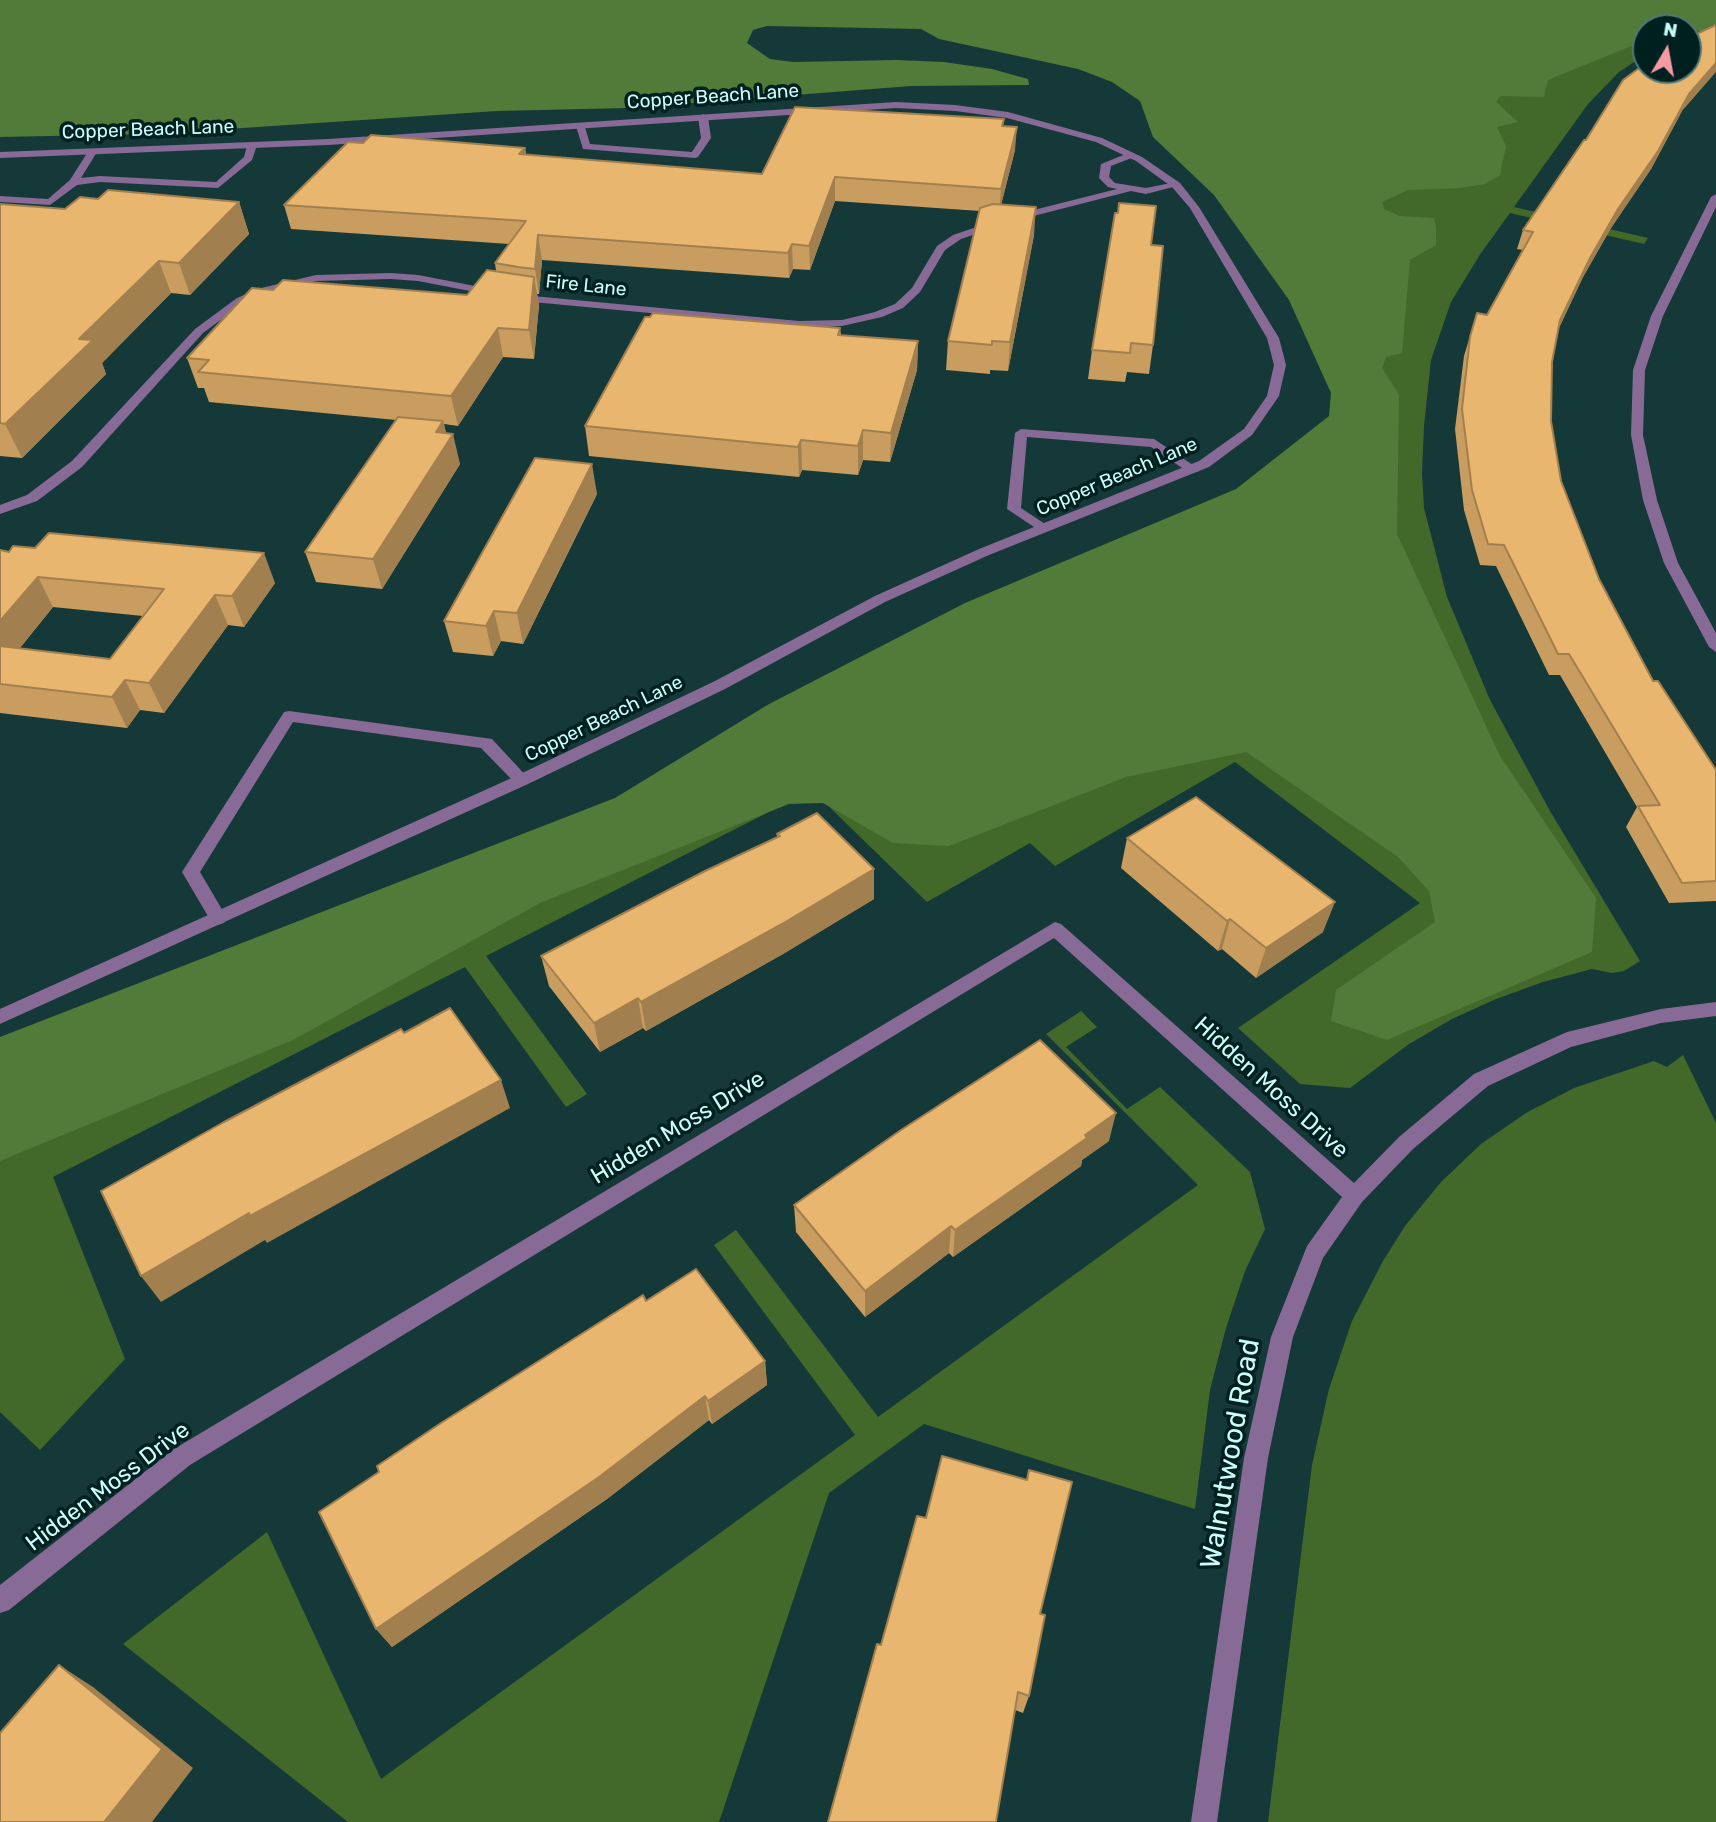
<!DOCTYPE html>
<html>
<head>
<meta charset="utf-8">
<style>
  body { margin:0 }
  #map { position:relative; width:1716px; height:1822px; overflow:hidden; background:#153939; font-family:Rubik,sans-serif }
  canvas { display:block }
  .north { position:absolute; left:1632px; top:14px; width:70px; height:70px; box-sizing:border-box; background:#002020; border:2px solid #517878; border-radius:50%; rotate:10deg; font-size:19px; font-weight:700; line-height:28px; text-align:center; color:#cafdfc }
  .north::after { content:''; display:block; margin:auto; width:24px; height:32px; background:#f49aa2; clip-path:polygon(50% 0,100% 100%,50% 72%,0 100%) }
</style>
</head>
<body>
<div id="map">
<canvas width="1716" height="1822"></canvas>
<div class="north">N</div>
</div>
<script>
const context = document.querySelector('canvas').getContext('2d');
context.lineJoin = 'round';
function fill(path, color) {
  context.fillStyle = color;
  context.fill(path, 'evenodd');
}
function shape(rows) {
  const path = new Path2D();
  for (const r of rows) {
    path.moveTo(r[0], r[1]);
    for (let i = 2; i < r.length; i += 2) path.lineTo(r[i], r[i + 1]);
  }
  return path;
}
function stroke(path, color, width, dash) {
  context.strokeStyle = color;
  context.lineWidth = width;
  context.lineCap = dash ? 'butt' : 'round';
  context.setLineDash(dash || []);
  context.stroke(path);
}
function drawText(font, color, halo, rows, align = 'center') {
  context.font = font + ' Rubik,sans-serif';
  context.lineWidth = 7;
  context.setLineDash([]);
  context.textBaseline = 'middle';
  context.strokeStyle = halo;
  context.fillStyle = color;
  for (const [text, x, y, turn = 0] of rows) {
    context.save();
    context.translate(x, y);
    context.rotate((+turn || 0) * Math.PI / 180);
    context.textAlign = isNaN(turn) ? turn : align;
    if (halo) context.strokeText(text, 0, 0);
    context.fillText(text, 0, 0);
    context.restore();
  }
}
fill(shape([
  [1100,0,1716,0,1716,31,1688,33,1688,28,1646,28,1646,54,1619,72,1588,104,1514,207,1648,238,1644,244,1510,213,1481,253,1451,302,1431,360,1424,426,1422,473,1424,508,1447,597,1490,700,1550,811,1640,961,1624,971,1612,973,1592,969,1543,982,1496,999,1452,1019,1409,1044,1350,1088,1300,1084,1238,1028,1420,903,1235,762,1055,866,1030,843,927,902,812,790,486,956,587,1094,566,1107,465,967,53,1177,125,1359,40,1450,0,1412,0,1101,1392,430],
  [1081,1011,1097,1027,1066,1047,1127,1109,1160,1087,1250,1172,1265,1229,1245,1271,1226,1328,1210,1390,1195,1509,924,1424,829,1493,719,1822,348,1822,123,1644,267,1532,381,1779,855,1435,714,1245,736,1230,878,1417,1198,1185,1046,1034],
  [1683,1055,1716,1123,1716,1822,1268,1822,1312,1465,1329,1389,1352,1321,1383,1261,1405,1226,1441,1182,1481,1144,1526,1113,1574,1088,1654,1061,1667,1067]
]), '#426929');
fill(shape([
  [0,0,1716,0,1716,32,1688,30,1688,28,1646,28,1646,40,1548,80,1544,97,1501,96,1496,102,1518,122,1497,127,1506,146,1500,175,1485,184,1460,188,1408,190,1382,202,1384,209,1400,216,1434,218,1436,228,1436,245,1410,260,1402,353,1386,357,1382,368,1399,395,1397,534,1500,756,1596,898,1592,952,1387,1040,1331,1021,1336,990,1435,922,1429,891,1398,857,1246,752,1126,777,949,846,893,843,823,803,789,804,540,903,293,1040,0,1161,0,1037,615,798,769,704,965,603,1236,489,1329,416,1331,393,1289,300,1214,195,1153,137,1140,101,1112,82,1078,69,939,39,921,29,767,26,753,30,747,43,770,59,793,62,897,60,944,62,992,69,1028,79,1029,85,911,86,627,108,497,111,153,134,0,137]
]), '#527a38');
fill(shape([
  [703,114,708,117,711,138,698,157,695,158,583,149,576,126,584,124,590,144,692,152,701,138,698,117,703,114],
  [252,142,257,145,252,160,218,188,100,182,77,185,50,205,0,202,0,196,48,199,70,180,89,150,92,149,97,152,81,178,100,176,216,182,244,157,247,145,252,142],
  [1131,152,1136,155,1134,157,1111,166,1109,177,1115,183,1146,188,1176,182,1181,185,1146,194,1131,191,1014,221,961,239,945,250,920,292,903,308,882,317,842,326,799,327,522,301,418,281,391,279,316,281,269,292,245,302,203,333,82,467,37,501,0,514,0,505,27,495,72,461,195,329,237,298,261,288,316,275,391,273,418,275,522,295,799,321,842,320,875,312,895,304,912,288,937,246,953,235,1006,217,1117,189,1108,187,1099,178,1101,164,1131,152],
  [1021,429,1154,439,1199,469,1198,472,1188,472,1151,447,1027,437,1021,508,1048,526,1050,529,1043,533,1007,509,1015,433,1021,429],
  [289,711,492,739,530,780,522,786,516,784,481,748,293,722,200,872,227,918,224,923,218,925,212,923,182,872,284,712,289,711]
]), '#886a96');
fill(shape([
  [896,102,955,105,1008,112,1102,138,1142,157,1180,183,1199,207,1279,338,1286,365,1279,396,1252,435,1209,467,989,555,885,602,725,689,528,784,0,1024,0,1009,516,776,715,681,875,596,979,549,1199,461,1244,429,1267,396,1274,365,1267,338,1190,208,1172,187,1136,161,1096,142,1007,118,955,111,896,108,328,145,0,158,0,152,328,139,896,102],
  [1716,194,1716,207,1663,316,1645,370,1643,435,1657,500,1678,563,1716,633,1716,652,1709,647,1664,563,1643,500,1631,435,1633,370,1651,316,1711,197,1716,194],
  [1055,922,1061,924,1354,1183,1399,1137,1474,1074,1567,1032,1661,1009,1716,1002,1716,1016,1661,1023,1571,1047,1488,1086,1413,1149,1362,1202,1323,1258,1293,1337,1268,1458,1217,1822,1191,1822,1244,1458,1271,1337,1307,1246,1342,1197,1054,938,190,1465,9,1610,0,1613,0,1585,174,1449,1055,922]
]), '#886a96');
fill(shape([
  [1682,111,1651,169,1611,228,1583,277,1559,328,1552,362,1551,421,1561,481,1599,579,1653,681,1716,770,1716,901,1669,903,1626,827,1637,807,1560,675,1549,675,1496,566,1480,565,1464,510,1455,429,1464,356,1477,313,1487,315,1523,250,1517,249,1523,230,1586,140],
  [1004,119,1003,126,1015,150,1001,205,1034,235,1008,371,990,370,990,374,946,370,948,341,980,211,835,201,810,270,793,269,789,278,542,260,539,294,537,294,539,305,534,359,503,357,458,426,444,424,446,433,460,464,382,589,316,582,305,552,396,420,209,402,204,388,198,388,187,358,273,290,467,295,496,271,495,263,509,244,291,229,284,205,363,143,525,148,526,155,762,174],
  [98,199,239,202,249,234,190,295,171,293,102,363,106,374,22,458,0,456,0,204,65,209],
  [1151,245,1153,345,1149,374,1127,372,1125,382,1088,379,1092,350],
  [840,328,841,335,918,341,917,370,890,462,863,460,858,475,802,470,799,477,589,456,585,426],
  [597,494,523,644,501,641,493,656,453,652,444,621],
  [0,550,275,583,244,627,228,625,164,713,140,710,127,728,0,713],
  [53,607,143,616,110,659,20,648],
  [777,834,874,869,874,899,783,954,646,1031,643,1028,600,1052,549,986,541,956,777,837],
  [1127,838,1323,932,1256,978,1222,949,1218,951,1121,868],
  [1109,1141,1082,1160,1081,1166,953,1257,949,1253,865,1317,796,1232,794,1205],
  [646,1301,765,1361,767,1385,712,1424,709,1420,607,1499,392,1647,376,1629],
  [1040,1614,1029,1696,1023,1713,1015,1710,881,1645]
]), '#c89d5f');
fill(shape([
  [1716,63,1716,72,1682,111,1651,169,1611,228,1583,277,1553,340,1560,320,1590,258,1618,209,1689,94],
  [1017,127,1015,150,999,213,1001,189],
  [525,148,529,171,519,154],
  [835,177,835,201,810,270,809,246],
  [239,202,249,234,190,295,179,263],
  [1036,207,1034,235,1008,371,1010,342],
  [538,235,542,260,539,294,535,269],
  [792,244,793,269,789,278,788,253],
  [159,261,171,293,102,363,106,374,22,458,5,424,79,339],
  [534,277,539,305,534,359,529,330],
  [498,328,503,357,458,426,451,396],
  [918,341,917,370,890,462,891,433],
  [443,421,448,441,453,434,460,464,382,589,373,559,436,432],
  [863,430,863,460,858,475,858,446],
  [801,440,802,470,799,477,798,447],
  [592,464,597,494,523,644,517,613],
  [264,553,275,583,244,627,232,596],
  [38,577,53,607,0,672,0,621],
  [215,595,228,625,164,713,149,683],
  [494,611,501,641,493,656,486,626],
  [125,680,140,710,127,728,112,697],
  [874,869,874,899,783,954,646,1031,641,1002],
  [1335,902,1323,932,1256,978,1266,948],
  [1230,919,1222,949,1218,951,1227,921],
  [638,998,643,1028,600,1052,594,1023],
  [501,1080,510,1108,267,1243,265,1240,161,1302,141,1276,249,1213],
  [1116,1113,1109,1141,1082,1160,1081,1166,953,1257,955,1230],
  [951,1226,949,1253,865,1317,865,1291],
  [765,1361,767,1385,712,1424,708,1401],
  [705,1396,709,1420,607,1499,392,1647,376,1629],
  [59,1665,93,1687,193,1768,152,1822,104,1822]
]), '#a27f4e');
const building = shape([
  [1716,25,1716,63,1689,94,1658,151,1618,209,1590,258,1560,320,1552,362,1551,421,1561,481,1599,579,1653,681,1658,681,1716,770,1716,881,1682,883,1638,806,1660,805,1569,654,1558,654,1504,545,1488,544,1472,490,1462,409,1470,337,1477,313,1487,315,1533,232,1523,230,1584,140,1586,140,1623,80,1646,63,1646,70,1688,70,1688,38,1716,25],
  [795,107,1004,119,1002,126,1017,127,1001,189,835,177,809,246,792,244,788,253,538,235,535,269,518,267,495,263,526,221,284,205,348,142,363,143,371,135,525,148,519,154,762,174,795,107],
  [108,190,239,202,179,263,159,261,79,339,93,340,5,424,0,423,0,204,65,209,80,197,98,199,108,190],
  [1119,203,1156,206,1151,245,1163,246,1153,345,1131,343,1130,353,1092,350,1115,213,1118,213,1119,203],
  [993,204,1036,207,1010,342,992,341,992,345,948,341,980,208,993,204],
  [487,270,534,277,529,330,498,328,451,396,198,372,209,360,187,358,252,288,273,290,283,280,467,295,487,270],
  [653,313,840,328,838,335,918,341,891,433,863,430,858,446,801,440,798,447,585,426,645,317,650,317,653,313],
  [398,417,443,421,436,432,453,434,373,559,305,552,398,417],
  [535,458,592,464,517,613,494,611,486,626,444,621,535,458],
  [49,533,264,553,232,596,215,595,149,683,125,680,112,697,0,684,0,646,110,659,164,589,38,577,0,621,0,550,9,552,13,546,35,548,49,533],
  [1196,797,1335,902,1266,948,1230,919,1227,921,1127,838,1196,797],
  [817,813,874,869,782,924,641,1002,638,998,594,1023,541,956,705,871,780,836,777,834,817,813],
  [450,1008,501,1080,250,1216,249,1213,141,1276,101,1191,224,1122,401,1029,404,1033,450,1008],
  [1040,1040,1116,1113,1085,1135,1087,1138,955,1230,951,1226,865,1291,794,1205,901,1130,1040,1040],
  [696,1269,765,1361,708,1401,705,1396,599,1477,376,1629,319,1512,379,1472,377,1466,441,1423,643,1295,646,1301,696,1269],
  [942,1456,1027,1480,1029,1470,1072,1482,1040,1614,1045,1615,1029,1696,1018,1692,996,1822,828,1822,877,1644,881,1645,917,1516,926,1518,942,1456],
  [59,1665,162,1749,104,1822,0,1822,0,1733,59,1665]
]);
fill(building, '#e8b66f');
stroke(building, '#a27f4e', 2);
drawText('19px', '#cafdfc', '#002020', [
  ["Copper Beach Lane",713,97,-4],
  ["Copper Beach Lane",148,130,-2],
  ["Fire Lane",586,286,6],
  ["Copper Beach Lane",1117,477,-23],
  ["Copper Beach Lane",604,719,-26]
]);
drawText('23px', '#cafdfc', '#002020', [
  ["Hidden Moss Drive",1271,1088,42],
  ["Hidden Moss Drive",678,1128,-31],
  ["Hidden Moss Drive",108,1487,-37]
]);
drawText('28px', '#cafdfc', '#002020', [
  ["Walnutwood Road",1231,1454,-80]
]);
</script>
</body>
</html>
